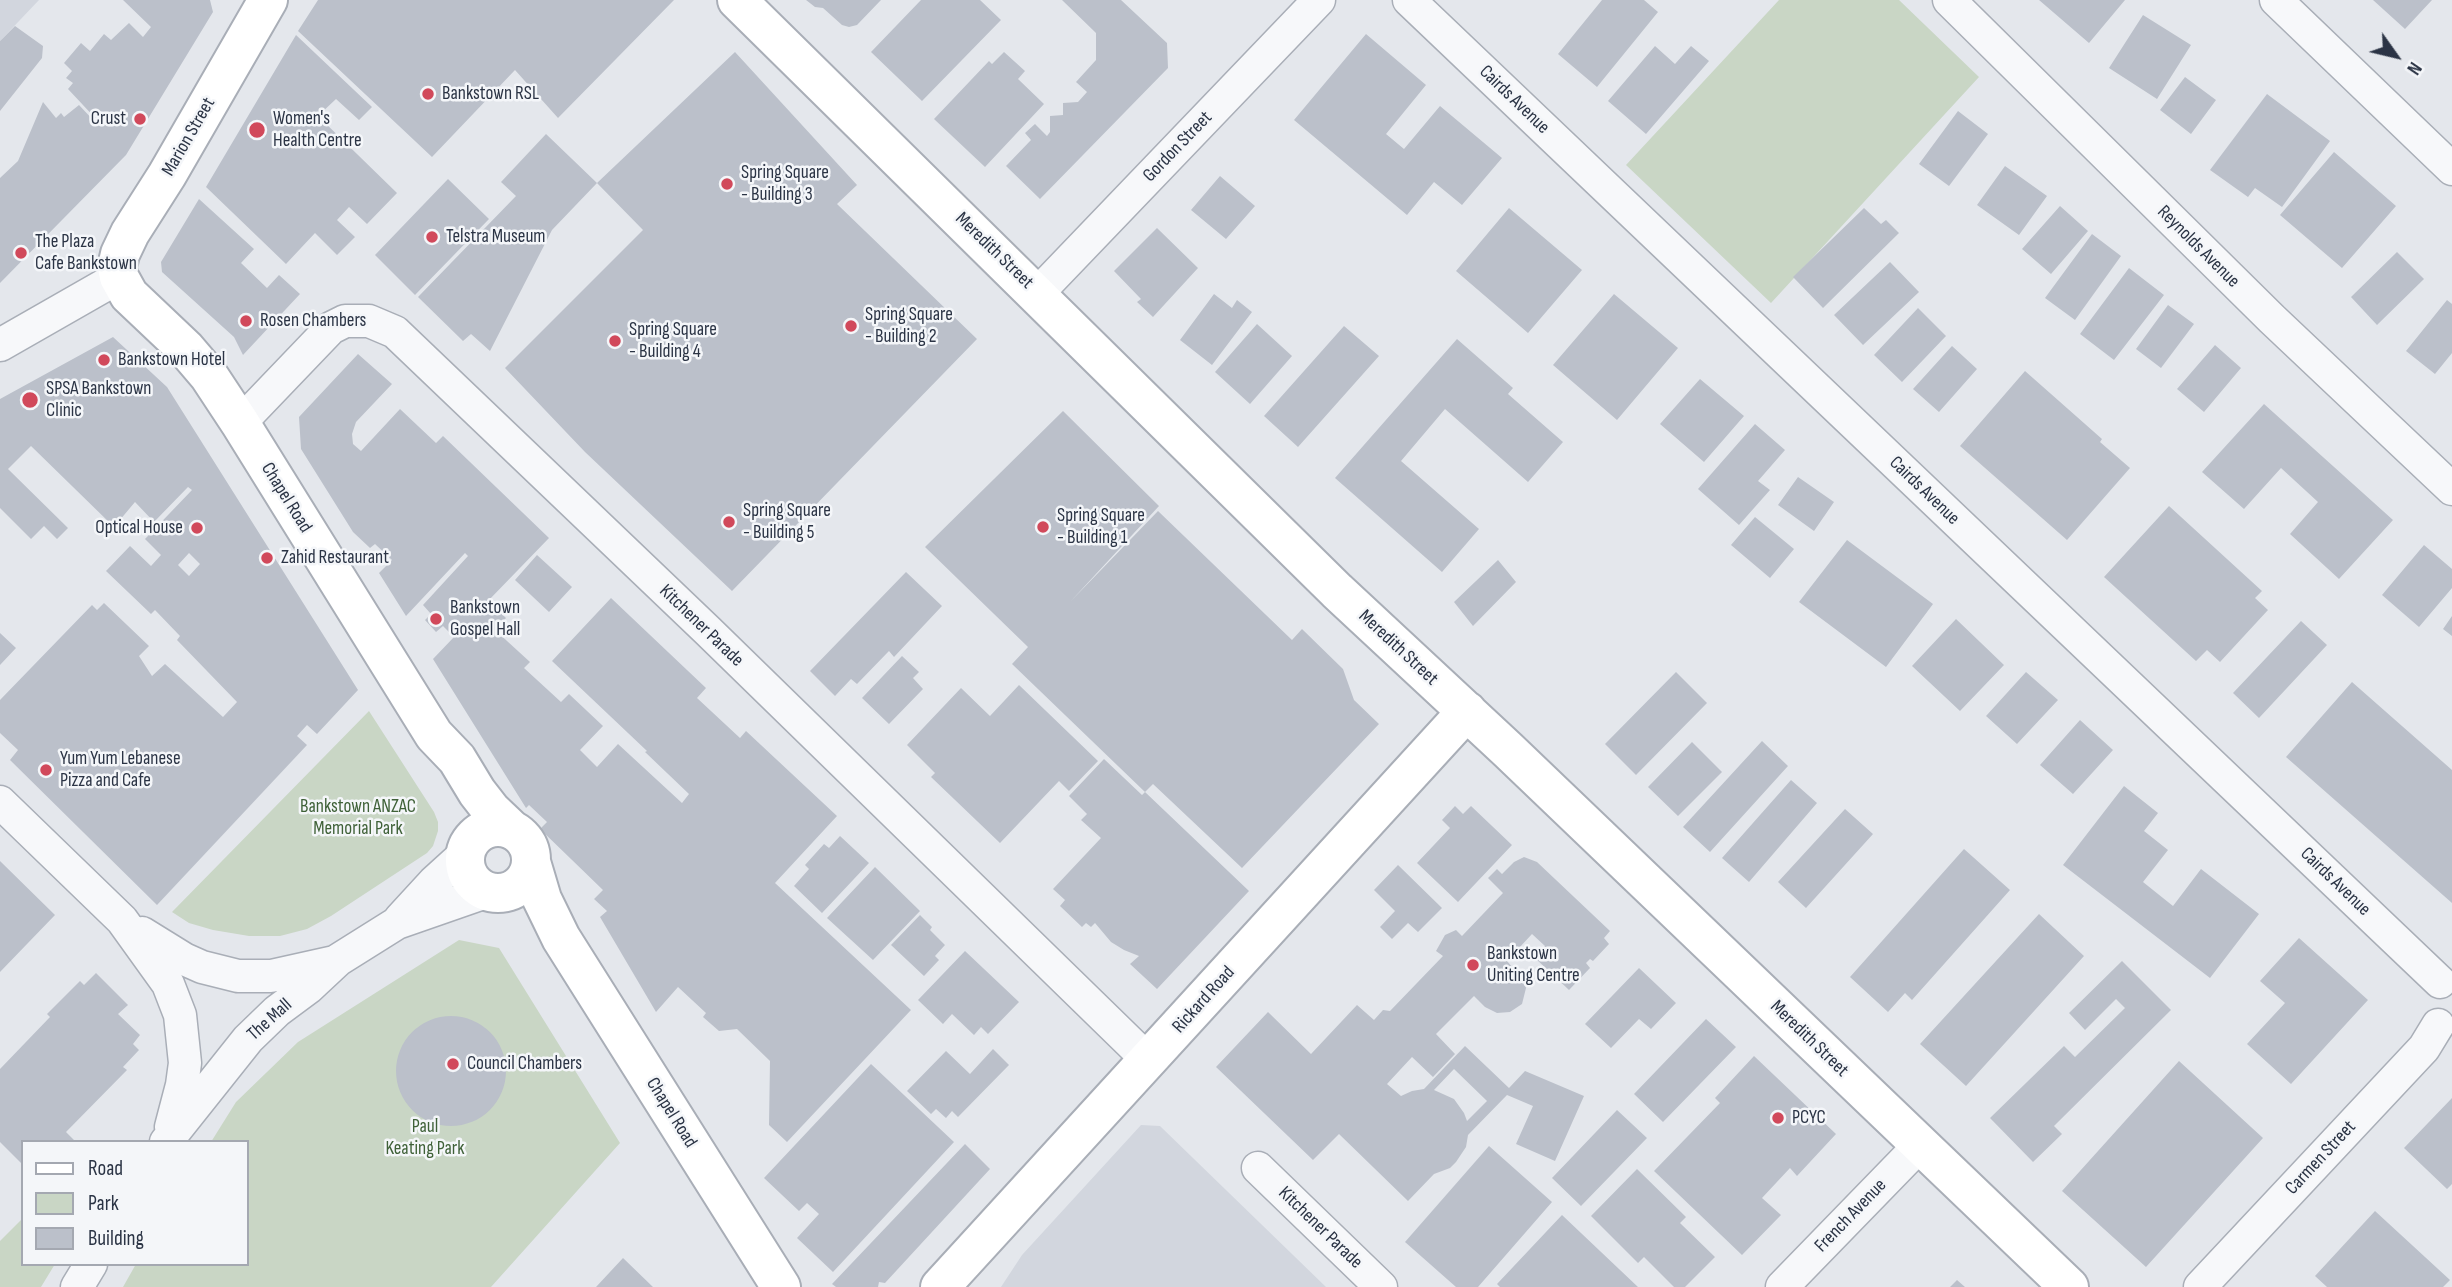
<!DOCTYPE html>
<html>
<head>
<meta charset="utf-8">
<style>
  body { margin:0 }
  #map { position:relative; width:2452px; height:1287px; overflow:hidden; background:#e4e7ec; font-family:"Sofia Sans Condensed",sans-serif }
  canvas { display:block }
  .legend { position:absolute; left:21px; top:1140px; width:228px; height:126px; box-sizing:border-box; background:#f4f6f9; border:2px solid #a4a8b1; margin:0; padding:9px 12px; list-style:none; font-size:21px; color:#2b3445 }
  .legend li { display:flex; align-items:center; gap:14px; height:35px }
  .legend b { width:35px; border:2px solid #a4a8b1 }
  .north { position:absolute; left:2361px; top:21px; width:70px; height:70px; -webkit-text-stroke:5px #f4f6f9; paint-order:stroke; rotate:124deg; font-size:19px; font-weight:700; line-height:28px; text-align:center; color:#2b3445 }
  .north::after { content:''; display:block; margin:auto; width:24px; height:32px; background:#2b3445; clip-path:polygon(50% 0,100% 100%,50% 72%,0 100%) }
</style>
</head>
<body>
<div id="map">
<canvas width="2452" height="1287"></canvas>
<ul class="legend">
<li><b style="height:9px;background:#fff"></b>Road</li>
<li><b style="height:19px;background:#c9d6c5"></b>Park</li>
<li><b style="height:19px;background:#bbc0ca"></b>Building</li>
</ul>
<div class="north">N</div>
</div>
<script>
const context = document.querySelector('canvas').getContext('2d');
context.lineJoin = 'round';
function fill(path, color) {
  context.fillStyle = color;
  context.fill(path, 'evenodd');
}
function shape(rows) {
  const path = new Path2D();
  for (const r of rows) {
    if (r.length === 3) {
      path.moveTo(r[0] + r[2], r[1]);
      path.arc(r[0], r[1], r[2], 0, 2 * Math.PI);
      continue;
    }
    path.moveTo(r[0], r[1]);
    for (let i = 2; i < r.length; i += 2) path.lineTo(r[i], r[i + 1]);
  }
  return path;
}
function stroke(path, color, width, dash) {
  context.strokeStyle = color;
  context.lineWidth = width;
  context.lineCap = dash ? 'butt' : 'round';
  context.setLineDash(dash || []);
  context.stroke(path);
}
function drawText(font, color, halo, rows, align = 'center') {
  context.font = font + ' "Sofia Sans Condensed",sans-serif';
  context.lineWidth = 5;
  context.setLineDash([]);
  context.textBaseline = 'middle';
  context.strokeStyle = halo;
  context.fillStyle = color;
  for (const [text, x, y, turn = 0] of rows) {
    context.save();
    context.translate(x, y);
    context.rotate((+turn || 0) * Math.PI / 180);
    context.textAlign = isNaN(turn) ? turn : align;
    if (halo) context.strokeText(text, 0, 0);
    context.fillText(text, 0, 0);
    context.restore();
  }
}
fill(shape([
  [0,0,39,0,0,41],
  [1141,1125,1160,1126,1326,1287,1001,1287,1022,1255]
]), '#d2d6de');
fill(shape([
  [1779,0,1899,0,1979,77,1771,303,1626,165],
  [369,711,434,812,438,822,438,831,433,846,427,853,331,916,307,929,280,936,249,936,213,930,189,923,172,912],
  [459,940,499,948,620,1143,491,1287,123,1287,136,1264,247,1264,247,1142,211,1142,236,1102,298,1042],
  [23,1218,23,1264,55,1264,41,1287,0,1287,0,1241]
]), '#c9d6c5');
fill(shape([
  [123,0,210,0,213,12,126,155,0,283,0,178,18,161,43,102,56,118,61,113,64,117,79,105,95,122,97,120,68,89,73,83,66,78,72,71,64,63,81,43,90,51,104,34,111,40,129,23,143,37,151,27],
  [318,0,674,0,558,118,515,70,432,157,298,31],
  [806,0,881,0,857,25,849,27,842,25,823,8,815,7],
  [921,0,980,0,1001,20,922,101,871,52],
  [1062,0,1121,0,1167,43,1168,68,1040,199,1006,166,1031,140,1025,133,1035,124,1047,136,1050,132,1050,116,1063,115,1063,103,1078,102,1087,92,1076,82,1096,60,1096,33],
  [1602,0,1644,0,1658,12,1597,87,1558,54],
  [2039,0,2125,0,2089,43],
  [2373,0,2432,0,2405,29],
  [2143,15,2191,45,2157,99,2109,68],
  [15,26,43,46,42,58,0,111,0,41],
  [1366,34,1426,85,1386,134,1404,149,1440,106,1502,158,1462,205,1434,182,1407,215,1294,120],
  [296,35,372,107,359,120,336,99,318,116,397,193,367,224,349,207,337,220,355,237,337,255,315,233,286,264,206,187],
  [1655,46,1675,64,1691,46,1709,61,1646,134,1608,101],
  [735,52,857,185,837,204,977,339,732,591,585,452,505,368,643,230,597,183],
  [1004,52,1025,71,1018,79,1044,104,985,167,934,119,989,61,992,64],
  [2185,77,2216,100,2191,134,2160,110],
  [2267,94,2330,141,2282,207,2255,188,2248,197,2210,170],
  [1958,111,1988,134,1949,186,1919,164],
  [546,134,597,183,552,230,490,351,471,334,463,341,418,297,516,196,501,182],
  [2334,152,2396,206,2342,268,2280,215],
  [2005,166,2047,196,2019,235,1977,205],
  [1220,176,1255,206,1226,239,1191,210],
  [448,179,489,219,415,295,375,255],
  [199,199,254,249,241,263,267,288,279,275,300,294,243,355,234,337,162,272,161,262],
  [2060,206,2088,231,2051,274,2022,249],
  [1509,208,1582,270,1528,333,1456,271],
  [1864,208,1881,224,1886,220,1899,233,1823,308,1793,277],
  [1157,228,1198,268,1153,317,1137,302,1141,299,1114,271],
  [2092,234,2121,256,2075,320,2045,298],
  [2397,252,2424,279,2377,325,2351,297],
  [1890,262,1919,292,1863,345,1834,315],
  [2129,268,2164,295,2114,360,2080,334],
  [1214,294,1232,308,1237,300,1252,312,1212,365,1180,340],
  [1614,294,1678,348,1617,420,1553,365],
  [2447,300,2452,304,2452,353,2435,374,2406,351],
  [2168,305,2194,324,2161,368,2136,349],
  [1918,308,1946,336,1902,382,1874,355],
  [1257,324,1292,356,1250,404,1215,372],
  [1344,326,1379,356,1298,447,1264,416],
  [113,337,167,387,358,690,317,734,307,725,297,736,307,745,157,905,10,760,18,750,0,733,0,700,92,605,97,610,104,603,149,646,139,656,152,676,165,664,223,717,237,702,177,640,180,636,155,610,151,614,106,571,130,546,151,566,161,555,145,539,192,490,188,487,154,522,135,502,114,527,31,446,8,469,68,528,57,539,44,526,31,539,0,508,0,399],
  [189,553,200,564,189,576,178,565],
  [1457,339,1513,388,1508,394,1563,442,1528,482,1445,409,1401,461,1479,529,1442,572,1335,478],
  [2215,345,2241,368,2204,412,2177,389],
  [1952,346,1977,369,1939,412,1913,389],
  [358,354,392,384,356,422,352,434,353,444,361,451,400,409,436,443,443,436,549,538,488,601,506,618,495,630,530,662,524,668,561,702,569,694,603,726,580,750,597,767,618,744,682,803,689,794,645,752,647,751,552,661,611,598,706,688,697,698,740,738,746,731,837,816,775,883,911,1010,787,1142,769,1125,770,1061,737,1029,719,1031,703,1017,706,1013,678,987,656,1012,600,917,607,911,594,899,603,890,540,829,547,822,529,805,526,808,433,659,454,637,443,626,436,632,425,620,431,614,423,605,468,556,465,553,406,616,379,573,392,560,375,544,370,548,353,532,301,449,299,417],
  [2025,371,2102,439,2100,442,2130,468,2067,540,1960,446],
  [1700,379,1744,416,1704,462,1660,424],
  [2264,404,2393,520,2339,579,2290,534,2318,502,2281,468,2244,509,2202,472],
  [1063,411,1159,506,1070,602,1158,511,1292,640,1302,629,1343,669,1354,700,1379,724,1242,868,1153,784,1145,792,1012,664,1028,647,925,547],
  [1755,424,1785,450,1758,481,1770,490,1739,525,1698,489],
  [1798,477,1834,502,1814,531,1778,505],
  [2169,506,2262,591,2255,598,2268,610,2220,662,2207,650,2196,661,2104,577],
  [1755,517,1794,549,1770,578,1731,545],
  [1847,540,1933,604,1886,667,1799,602],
  [2424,545,2452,569,2452,588,2419,627,2382,595],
  [537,555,572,587,549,612,515,580],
  [1498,560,1516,582,1473,626,1454,602],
  [906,572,942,606,894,657,889,651,857,684,851,679,835,696,810,671],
  [2452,616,2452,636,2443,629],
  [1956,619,2004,665,1960,711,1912,666],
  [2301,621,2327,645,2259,718,2233,693],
  [0,633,16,648,0,665],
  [902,656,919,672,913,678,923,689,889,724,862,698],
  [1676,672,1707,703,1636,775,1605,744],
  [2026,672,2058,700,2017,744,1986,716],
  [2352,682,2452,770,2452,903,2286,757],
  [1019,685,1098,761,1069,791,1059,781,1000,843,931,777,935,773,907,745,961,688,990,716],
  [2080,720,2113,750,2073,794,2040,765],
  [1762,741,1788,766,1710,852,1683,827],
  [1692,742,1722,772,1678,816,1648,787],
  [1104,759,1142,795,1145,792,1249,891,1157,989,1130,964,1139,956,1124,950,1111,942,1095,923,1091,927,1086,923,1082,927,1060,906,1065,900,1053,889,1101,838,1081,820,1087,814,1069,796],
  [1791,780,1817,803,1749,882,1722,858],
  [2124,786,2158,813,2144,831,2168,850,2143,882,2173,906,2201,869,2259,914,2210,978,2063,865],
  [1455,806,1463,814,1471,806,1512,845,1458,902,1417,863,1450,828,1442,820],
  [1845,809,1873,834,1806,908,1778,882],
  [840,836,869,863,822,913,794,886,809,869,805,865,824,844,829,848],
  [1964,849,2010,890,1912,1000,1905,993,1888,1012,1850,977],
  [1524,857,1537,862,1610,931,1604,938,1609,944,1593,961,1590,959,1586,963,1590,968,1569,990,1535,958,1545,946,1532,934,1507,961,1524,981,1526,988,1522,1004,1510,1012,1497,1013,1485,1007,1474,996,1436,1034,1455,1054,1433,1077,1412,1057,1387,1084,1401,1096,1412,1091,1424,1089,1465,1046,1509,1088,1525,1071,1584,1096,1555,1161,1516,1144,1533,1106,1507,1095,1468,1135,1466,1147,1456,1162,1450,1168,1434,1174,1408,1201,1339,1134,1313,1160,1216,1067,1268,1012,1311,1054,1357,1005,1374,1020,1383,1010,1390,1011,1443,956,1436,951,1445,935,1456,930,1462,936,1503,893,1488,878,1497,869,1502,874,1514,862],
  [1454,1069,1487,1101,1467,1121,1464,1113,1454,1099,1434,1090],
  [0,861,55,915,0,972],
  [1398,865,1442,908,1418,932,1408,923,1392,939,1380,927,1395,911,1374,890],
  [875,867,920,911,873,960,827,918],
  [2039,914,2084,956,1966,1086,1920,1044],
  [920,915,932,927,930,930,945,945,935,956,939,960,924,976,891,945],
  [2299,938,2368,1000,2291,1084,2247,1044,2285,1003,2260,981],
  [965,951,1019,1002,988,1034,981,1027,974,1035,952,1014,943,1024,918,1000],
  [2122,961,2171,1010,2054,1126,2062,1134,2033,1162,1990,1118,2064,1046,2075,1057,2125,1008,2116,999,2085,1030,2069,1013],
  [1639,968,1676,1003,1651,1029,1639,1019,1611,1048,1585,1024],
  [96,973,128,1005,118,1014,140,1035,133,1044,139,1050,123,1067,127,1070,66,1132,76,1142,23,1142,23,1165,0,1142,0,1069,50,1017,47,1014,80,981,84,985],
  [451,1071,55],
  [1706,1019,1736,1047,1663,1122,1634,1094],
  [993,1049,1009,1065,958,1117,952,1111,946,1118,936,1109,931,1114,907,1091,946,1051,970,1074],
  [1754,1056,1836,1134,1797,1176,1790,1168,1762,1198,1781,1215,1742,1255,1654,1171,1720,1103,1715,1098],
  [2179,1061,2263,1138,2146,1267,2062,1191],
  [871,1064,954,1142,833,1272,797,1238,819,1214,807,1203,799,1211,764,1178],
  [2452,1098,2452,1184,2447,1189,2404,1148],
  [1617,1110,1647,1138,1581,1206,1552,1178],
  [965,1144,990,1169,885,1283,879,1282,878,1287,836,1287,832,1284],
  [1489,1146,1552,1202,1478,1287,1456,1287,1405,1242],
  [1637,1169,1686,1217,1680,1223,1715,1257,1685,1287,1674,1287,1644,1257,1638,1263,1591,1216],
  [2375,1211,2450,1280,2443,1287,2327,1287,2315,1276],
  [1562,1215,1638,1287,1500,1287,1497,1284],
  [623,1258,653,1287,596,1287],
  [1957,1280,1965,1287,1950,1287]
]), '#bbc0ca');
const street = shape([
  [1409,0,2440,982],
  [1949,0,2272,319,2452,489],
  [2276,0,2452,169],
  [1037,294,1319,0],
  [0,345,119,277],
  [240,423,331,328,345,321,369,321,395,332,708,631,1149,1061],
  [0,802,122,920,168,984,180,1015,185,1063,182,1085,171,1127],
  [400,919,434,882,467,852],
  [142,933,184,959,202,967,238,976,271,976,334,962],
  [166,1142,248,1039,277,1011,308,988,338,960,397,923,489,891],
  [1258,1168,1381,1287],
  [77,1287,91,1264],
  [1782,1287,1919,1146],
  [2200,1287,2424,1048,2438,1025]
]);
const secondary = shape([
  [268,0,167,175,130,233,120,254,117,267,119,277,129,295,186,349,209,376,240,423,434,735,457,759,477,792,491,810,511,829],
  [737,0,1337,591,1508,750,2069,1287],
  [498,860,33],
  [531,862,542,899,561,938,781,1287],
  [940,1287,1467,711]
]);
stroke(street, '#a9aeb7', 35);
stroke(secondary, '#a9aeb7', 42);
stroke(street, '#f7f8fa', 32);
stroke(secondary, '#fff', 38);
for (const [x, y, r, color] of [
  [428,94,7,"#d1495b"],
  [140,119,7,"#d1495b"],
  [257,130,9,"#d1495b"],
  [727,184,7,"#d1495b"],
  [432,237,7,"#d1495b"],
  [21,253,7,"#d1495b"],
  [246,321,7,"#d1495b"],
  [851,326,7,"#d1495b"],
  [615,341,7,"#d1495b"],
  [104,360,7,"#d1495b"],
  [30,400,9,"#d1495b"],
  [729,522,7,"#d1495b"],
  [1043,527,7,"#d1495b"],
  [197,528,7,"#d1495b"],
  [267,558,7,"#d1495b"],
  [436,619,7,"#d1495b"],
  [46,770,7,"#d1495b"],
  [1473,965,7,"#d1495b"],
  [453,1064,7,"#d1495b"],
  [1778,1118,7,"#d1495b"]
]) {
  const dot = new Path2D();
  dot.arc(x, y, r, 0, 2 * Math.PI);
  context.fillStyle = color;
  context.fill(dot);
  stroke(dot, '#f4f6f9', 2.5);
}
drawText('19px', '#2b3445', '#f4f6f9', [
  ["Bankstown RSL",442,94],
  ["Crust",126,119,"right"],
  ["Women's",273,119],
  ["Health Centre",273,141],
  ["Spring Square",741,173],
  ["- Building 3",741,195],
  ["Telstra Museum",446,237],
  ["The Plaza",35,242],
  ["Cafe Bankstown",35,264],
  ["Spring Square",865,315],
  ["- Building 2",865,337],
  ["Rosen Chambers",260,321],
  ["Spring Square",629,330],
  ["- Building 4",629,352],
  ["Bankstown Hotel",118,360],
  ["SPSA Bankstown",46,389],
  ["Clinic",46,411],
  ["Spring Square",743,511],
  ["- Building 5",743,533],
  ["Spring Square",1057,516],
  ["- Building 1",1057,538],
  ["Optical House",183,528,"right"],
  ["Zahid Restaurant",281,558],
  ["Bankstown",450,608],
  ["Gospel Hall",450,630],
  ["Yum Yum Lebanese",60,759],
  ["Pizza and Cafe",60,781],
  ["Bankstown",1487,954],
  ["Uniting Centre",1487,976],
  ["Council Chambers",467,1064],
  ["PCYC",1792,1118]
], 'left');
drawText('19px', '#2b3445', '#f4f6f9', [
  ["Cairds Avenue",1514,100,44],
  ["Marion Street",189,137,-60],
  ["Gordon Street",1178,147,-46],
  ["Reynolds Avenue",2198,247,45],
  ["Meredith Street",994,251,44],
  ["Cairds Avenue",1924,491,44],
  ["Chapel Road",286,498,58],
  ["Kitchener Parade",701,626,44],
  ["Meredith Street",1398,648,43],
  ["Cairds Avenue",2335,882,44],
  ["Rickard Road",1204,1000,-48],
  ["The Mall",270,1020,-42],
  ["Meredith Street",1809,1039,44],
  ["Chapel Road",671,1113,58],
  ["Carmen Street",2321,1158,-47],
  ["French Avenue",1851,1216,-46],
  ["Kitchener Parade",1320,1228,44]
]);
drawText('19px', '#3f6138', '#f4f6f9', [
  ["Bankstown ANZAC",358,807],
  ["Memorial Park",358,829],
  ["Paul",425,1127],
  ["Keating Park",425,1149]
]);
</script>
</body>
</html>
